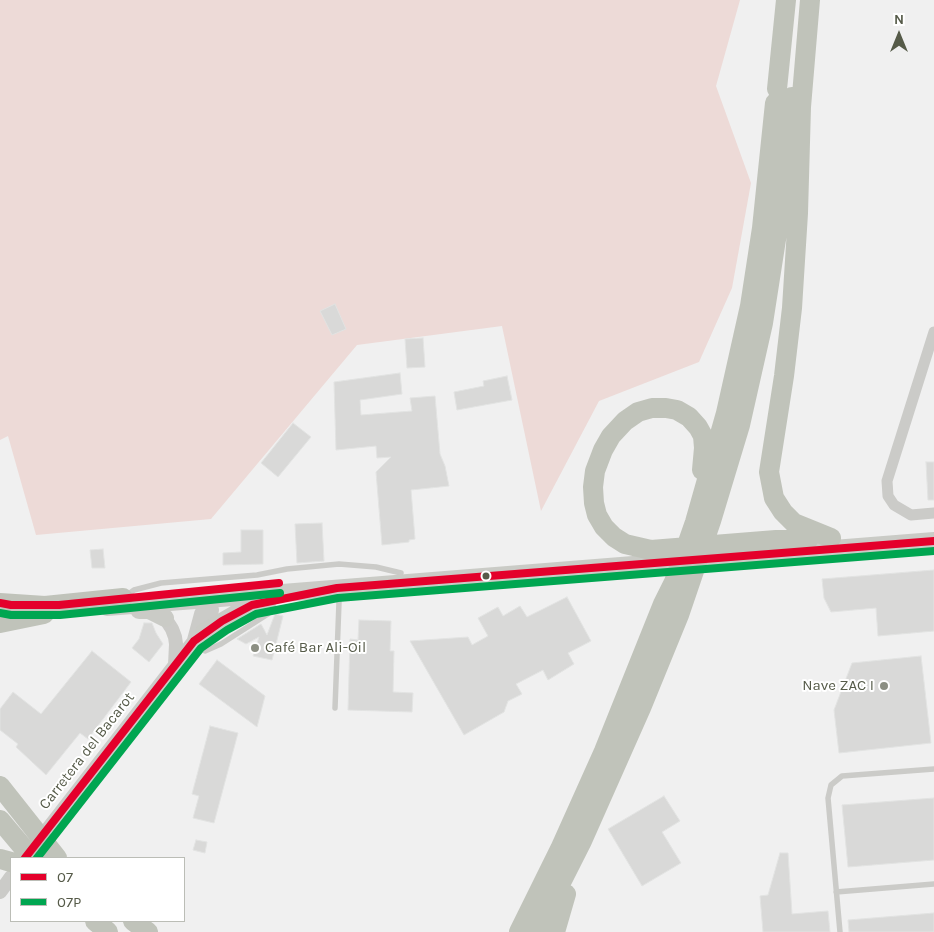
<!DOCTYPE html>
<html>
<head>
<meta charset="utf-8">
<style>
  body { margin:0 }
  #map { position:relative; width:934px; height:932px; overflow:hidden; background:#f0f0f0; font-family:Karla,sans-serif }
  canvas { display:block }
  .legend { position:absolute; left:10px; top:857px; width:175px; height:65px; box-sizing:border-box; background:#fff; border:1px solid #bbbdb6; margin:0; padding:6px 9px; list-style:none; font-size:15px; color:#565b49 }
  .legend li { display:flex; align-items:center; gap:10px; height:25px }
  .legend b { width:25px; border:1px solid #bbbdb6 }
  .north { position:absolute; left:874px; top:10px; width:50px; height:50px; -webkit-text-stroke:4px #fff; paint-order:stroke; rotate:0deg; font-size:14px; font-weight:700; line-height:20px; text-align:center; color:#565b49 }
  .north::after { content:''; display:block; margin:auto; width:18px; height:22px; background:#565b49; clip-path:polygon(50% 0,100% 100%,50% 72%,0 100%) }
</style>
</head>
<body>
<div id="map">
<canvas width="934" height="932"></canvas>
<ul class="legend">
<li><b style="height:6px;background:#e4002b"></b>07</li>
<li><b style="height:6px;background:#00a651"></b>07P</li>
</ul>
<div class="north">N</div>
</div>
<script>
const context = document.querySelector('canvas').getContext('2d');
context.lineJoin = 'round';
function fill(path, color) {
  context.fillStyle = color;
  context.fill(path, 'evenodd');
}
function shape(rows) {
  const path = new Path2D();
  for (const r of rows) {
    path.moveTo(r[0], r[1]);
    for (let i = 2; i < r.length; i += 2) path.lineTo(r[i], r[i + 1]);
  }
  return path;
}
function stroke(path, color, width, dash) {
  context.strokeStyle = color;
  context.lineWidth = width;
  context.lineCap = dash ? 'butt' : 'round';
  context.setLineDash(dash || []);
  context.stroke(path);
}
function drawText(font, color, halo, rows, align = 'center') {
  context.font = font + ' Karla,sans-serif';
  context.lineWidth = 4;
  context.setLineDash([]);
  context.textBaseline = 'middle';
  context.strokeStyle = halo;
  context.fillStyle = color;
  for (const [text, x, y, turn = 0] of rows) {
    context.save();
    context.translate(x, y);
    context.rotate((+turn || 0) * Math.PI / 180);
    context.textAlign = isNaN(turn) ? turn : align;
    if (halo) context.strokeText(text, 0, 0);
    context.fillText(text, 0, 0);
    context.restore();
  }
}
fill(shape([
  [0,0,740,0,716,86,751,183,732,288,699,362,599,401,541,511,502,326,357,345,211,519,36,535,8,436,0,440]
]), '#eddad7');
const building = shape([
  [335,304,346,329,332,335,320,311,335,304],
  [423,338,425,367,407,368,405,339,423,338],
  [400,373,402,394,360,400,361,415,412,411,410,398,435,396,440,454,445,466,449,486,411,490,415,539,409,540,409,542,382,545,376,472,391,457,377,458,376,446,336,450,334,382,400,373],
  [507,376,512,400,457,410,454,392,484,386,483,381,507,376],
  [293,423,311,437,278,477,261,463,293,423],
  [926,462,934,462,934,500,928,500,926,462],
  [322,523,324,561,297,563,295,524,322,523],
  [241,530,263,530,263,564,223,565,223,553,241,552,241,530],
  [103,549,105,568,92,568,90,550,103,549],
  [934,570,934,631,878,636,876,608,831,612,824,598,822,579,934,570],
  [567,597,591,641,568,653,574,664,548,680,543,670,516,684,522,694,508,701,504,712,464,735,410,641,468,637,472,645,488,636,478,618,498,607,503,616,520,606,527,617,567,597],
  [275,614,283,616,272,660,253,656,259,637,246,644,237,639,261,624,267,635,275,614],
  [359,620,391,621,390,651,394,651,393,692,413,693,412,712,348,710,350,639,358,640,359,620],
  [144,623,152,623,156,633,163,644,149,662,132,648,139,639,144,623],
  [92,651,131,682,88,739,80,733,46,775,16,747,18,744,0,730,0,709,13,692,41,714,92,651],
  [921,656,931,743,839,753,834,710,852,663,921,656],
  [217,660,265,696,257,727,199,684,217,660],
  [210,726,238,733,214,823,193,818,199,796,192,794,210,726],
  [664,796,680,821,662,832,681,863,642,886,608,829,664,796],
  [934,798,934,860,848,867,842,805,934,798],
  [196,840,207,842,205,853,193,850,196,840],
  [780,853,788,853,792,914,828,911,830,932,763,932,760,896,768,895,780,853],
  [934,913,934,932,849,932,848,920,934,913]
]);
fill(building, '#d9d9d8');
stroke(building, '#e2e3e2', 1);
stroke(shape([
  [126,596,134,590,161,583,257,575,287,569,339,564,376,567,401,573],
  [194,641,205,651,221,644,268,614,271,602],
  [335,708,339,602,338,590],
  [836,892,934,884],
  [840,932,828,798,831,785,842,776,934,769]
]), '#cbcbc8', 5.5);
stroke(shape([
  [934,332,887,481,888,496,894,505,911,515,934,513]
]), '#cbcbc8', 11);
stroke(shape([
  [165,618,172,629,175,637,176,644,175,665],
  [194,640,201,614,208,599],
  [36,844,175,665,194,641,208,627,212,610,208,599],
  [0,892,11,877]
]), '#cbcbc8', 14);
stroke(shape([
  [107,607,934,541],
  [139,610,149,610,165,618],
  [204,632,237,613,252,605,268,601]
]), '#cacbc6', 18);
stroke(shape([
  [810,0,801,107,798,213,792,308,784,376,769,472,774,498,783,512,794,523,831,538],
  [777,89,786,0],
  [702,470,704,448,703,436,698,427,689,417,677,410,666,408,652,408,638,412,625,421,611,436,603,450,595,471,593,487,594,503,597,515,604,527,614,537,625,544,651,550,776,540,808,540],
  [0,603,45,606,123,598],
  [0,623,44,614],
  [0,786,57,858],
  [0,820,32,858],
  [0,859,11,862],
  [95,921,108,932],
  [133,921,148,932],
  [519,932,560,849,604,751,663,604,674,582,695,522,726,413,750,306,762,228,775,103],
  [536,932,582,841,641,708,679,615,711,521,740,425,763,323,782,201,792,97],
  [555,932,566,894]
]), '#c0c3ba', 20);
stroke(shape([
  [0,603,11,605,59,605,279,583],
  [25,858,194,641,222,621,252,605,337,588,934,541]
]), '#e4002b', 8);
stroke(shape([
  [0,613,11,615,60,615,280,593],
  [37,858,201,648,227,630,256,614,338,598,934,551]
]), '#00a651', 8);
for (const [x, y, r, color] of [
  [486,576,4.5,"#565b49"],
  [255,648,5,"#8c8f83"],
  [884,686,5,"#8c8f83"]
]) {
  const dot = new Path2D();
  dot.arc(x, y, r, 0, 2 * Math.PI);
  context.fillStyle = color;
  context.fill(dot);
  stroke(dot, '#fff', 2);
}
drawText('15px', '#565b49', '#fff', [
  ["Café Bar Ali-Oil",265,648],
  ["Nave ZAC I",874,686,"right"]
], 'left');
drawText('15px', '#565b49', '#fff', [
  ["Carretera del Bacarot",87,751,-52]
]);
</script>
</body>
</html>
